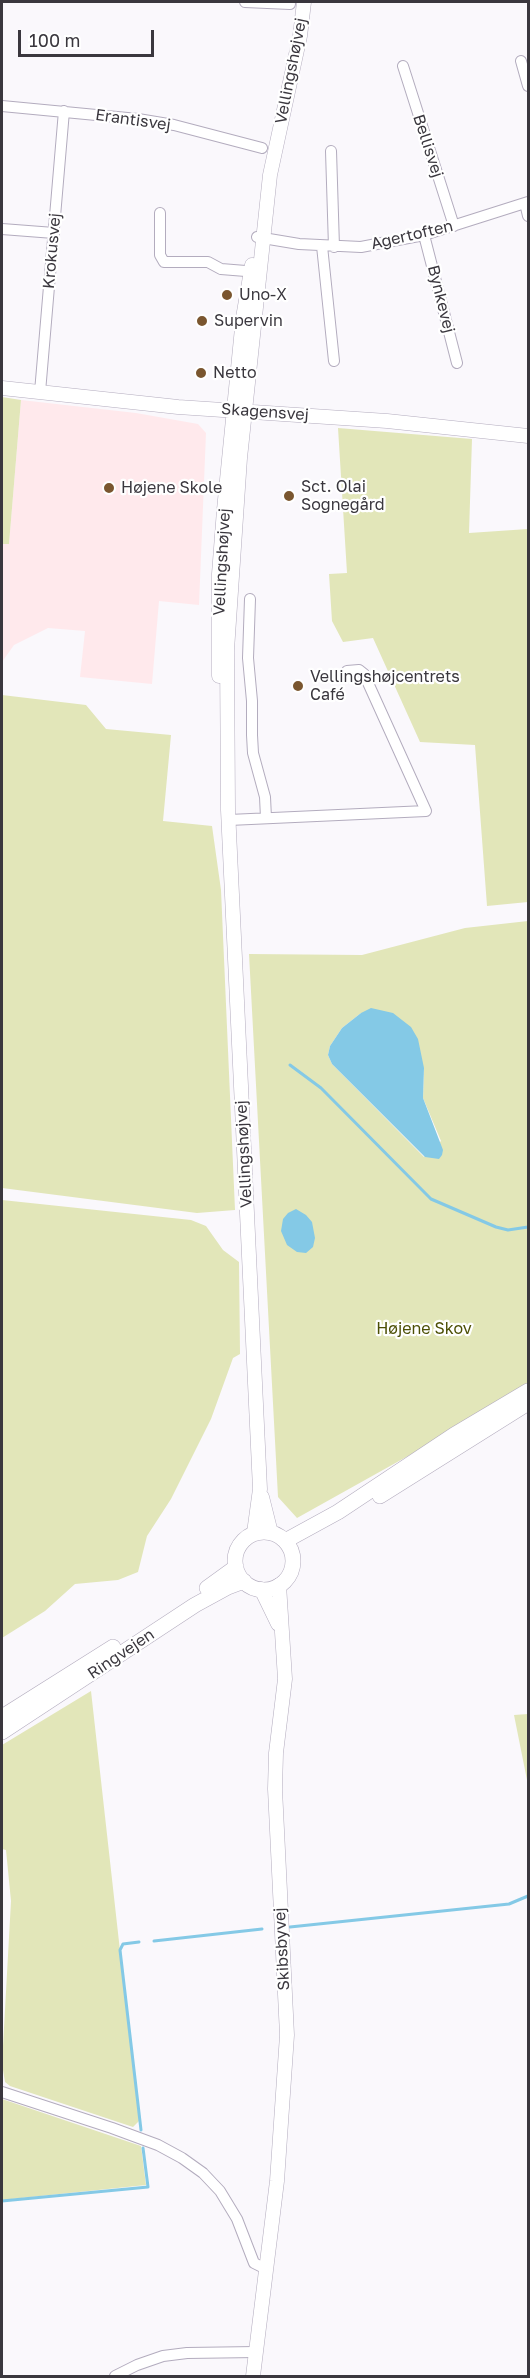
<!DOCTYPE html>
<html>
<head>
<meta charset="utf-8">
<style>
  body { margin:0 }
  #map { position:relative; width:530px; height:2378px; overflow:hidden; background:#faf8fc; font-family:"Golos Text",sans-serif }
  canvas { display:block }
  .frame { position:absolute; inset:0; border:3px solid #3a373e; pointer-events:none }
  .scale { position:absolute; left:18px; top:30px; width:136px; height:27px; box-sizing:border-box; border:3px solid #3a373e; border-top:0; padding-left:8px; font-size:18px; line-height:21px; white-space:nowrap; color:#3a373e; -webkit-text-stroke:4px #fff; paint-order:stroke }
</style>
</head>
<body>
<div id="map">
<canvas width="530" height="2378"></canvas>
<div class="frame"></div>
<div class="scale">100 m</div>
</div>
<script>
const context = document.querySelector('canvas').getContext('2d');
context.lineJoin = 'round';
function fill(path, color) {
  context.fillStyle = color;
  context.fill(path, 'evenodd');
}
function shape(rows) {
  const path = new Path2D();
  for (const r of rows) {
    if (r.length === 3) {
      path.moveTo(r[0] + r[2], r[1]);
      path.arc(r[0], r[1], r[2], 0, 2 * Math.PI);
      continue;
    }
    path.moveTo(r[0], r[1]);
    for (let i = 2; i < r.length; i += 2) path.lineTo(r[i], r[i + 1]);
  }
  return path;
}
function stroke(path, color, width, dash) {
  context.strokeStyle = color;
  context.lineWidth = width;
  context.lineCap = dash ? 'butt' : 'round';
  context.setLineDash(dash || []);
  context.stroke(path);
}
function drawText(font, color, halo, rows, align = 'center') {
  context.font = font + ' "Golos Text",sans-serif';
  context.lineWidth = 4.5;
  context.setLineDash([]);
  context.textBaseline = 'middle';
  context.strokeStyle = halo;
  context.fillStyle = color;
  for (const [text, x, y, turn = 0] of rows) {
    context.save();
    context.translate(x, y);
    context.rotate((+turn || 0) * Math.PI / 180);
    context.textAlign = isNaN(turn) ? turn : align;
    if (halo) context.strokeText(text, 0, 0);
    context.fillText(text, 0, 0);
    context.restore();
  }
}
fill(shape([
  [21,400,136,413,198,424,206,433,199,605,159,601,152,684,80,677,85,631,48,628,14,645,2,662,2,544,9,544]
]), '#ffe9ec');
fill(shape([
  [2,397,21,400,9,544,2,544],
  [338,428,472,439,469,533,528,529,528,902,487,906,475,745,420,742,373,638,343,642,332,621,329,574,347,573],
  [2,695,86,705,106,729,171,735,163,821,212,826,221,890,235,1210,197,1213,2,1188],
  [528,921,528,1389,297,1518,278,1497,249,954,362,955,465,928],
  [361,1013,424,1068,423,1098,441,1141,424,1157,332,1064,328,1055,330,1046,342,1028],
  [2,1200,191,1220,206,1226,223,1250,239,1262,240,1354,233,1358,211,1419,171,1499,147,1536,138,1572,118,1580,75,1584,45,1611,2,1638],
  [91,1691,139,2121,133,2127,10,2086,5,2082,2,2064,11,1901,6,1850,2,1849,2,1745],
  [528,1714,528,1785,514,1715],
  [2,2099,141,2146,146,2185,2,2200]
]), '#e2e6b9');
fill(shape([
  [371,1008,393,1013,411,1027,418,1039,424,1068,423,1098,443,1150,442,1155,439,1159,425,1157,332,1064,328,1055,330,1046,342,1028,361,1013],
  [296,1209,306,1215,312,1222,315,1238,313,1247,306,1253,297,1252,287,1245,281,1231,283,1219,288,1213]
]), '#84c9e6');
stroke(shape([
  [290,1065,321,1088,431,1199,496,1227,508,1230,528,1227],
  [290,1927,509,1904,528,1896],
  [154,1941,262,1929],
  [139,1942,123,1944,120,1950,141,2130],
  [2,2201,148,2187,143,2148]
]), '#84c9e6', 3);
const minor = shape([
  [245,2,290,4],
  [521,61,528,86],
  [403,66,454,226],
  [2,106,138,119,174,125,262,148],
  [331,151,334,247],
  [525,203,528,216],
  [160,213,160,255,164,262,208,262,221,269,258,272],
  [2,229,54,233],
  [424,235,457,363],
  [257,237,299,244,361,247,424,235,528,202],
  [322,246,334,361],
  [40,392,64,111],
  [250,599,248,658,252,701,252,735,253,753,265,797,266,818],
  [229,820,426,811,364,674,359,670,347,671],
  [2,2092,112,2128,158,2145,182,2158,203,2173,220,2191,237,2219,254,2263,266,2269],
  [115,2376,137,2365,163,2356,187,2353,256,2352]
]);
const tertiary = shape([
  [2,388,178,407,387,421,528,436],
  [219,676,219,574,224,510,243,318,252,265],
  [262,1497,271,1533],
  [254,1533,260,1489,228,810,227,650,240,458,270,175,300,36,304,2],
  [261,1589,278,1624],
  [253,2376,277,2181,287,2035,275,1789,276,1753,285,1679,279,1585]
]);
const secondary = shape([
  [380,1496,525,1405],
  [264,1561,29],
  [285,1541,338,1512,454,1435,528,1391],
  [207,1588,236,1567],
  [2,1717,113,1647],
  [2,1732,195,1605,228,1587,244,1581]
]);
stroke(minor, '#b3acbe', 12);
stroke(tertiary, '#b3acbe', 15);
stroke(secondary, '#b3acbe', 16);
stroke(minor, '#fff', 10);
stroke(tertiary, '#fff', 14);
stroke(secondary, '#fff', 15);
for (const [x, y, r, color] of [
  [227,295,6,"#7a562f"],
  [202,321,6,"#7a562f"],
  [201,373,6,"#7a562f"],
  [109,488,6,"#7a562f"],
  [289,496,6,"#7a562f"],
  [298,686,6,"#7a562f"]
]) {
  const dot = new Path2D();
  dot.arc(x, y, r, 0, 2 * Math.PI);
  context.fillStyle = color;
  context.fill(dot);
  stroke(dot, '#fff', 2);
}
drawText('16px', '#3a373e', '#fff', [
  ["Vellingshøjvej",291,71,-79],
  ["Erantisvej",133,120,8],
  ["Bellisvej",428,146,72],
  ["Agertoften",412,235,-13],
  ["Krokusvej",52,251,-85],
  ["Bynkevej",441,299,76],
  ["Skagensvej",265,412,4],
  ["Vellingshøjvej",222,562,-87],
  ["Vellingshøjvej",244,1154,-93],
  ["Ringvejen",121,1654,-34],
  ["Skibsbyvej",282,1949,-93]
]);
drawText('16px', '#3a373e', '#fff', [
  ["Uno-X",239,295],
  ["Supervin",214,321],
  ["Netto",213,373],
  ["Sct. Olai",301,487],
  ["Sognegård",301,505],
  ["Højene Skole",121,488],
  ["Vellingshøjcentrets",310,677],
  ["Café",310,695]
], 'left');
drawText('16px', '#4c4f05', '#fff', [
  ["Højene Skov",424,1329]
]);
</script>
</body>
</html>
